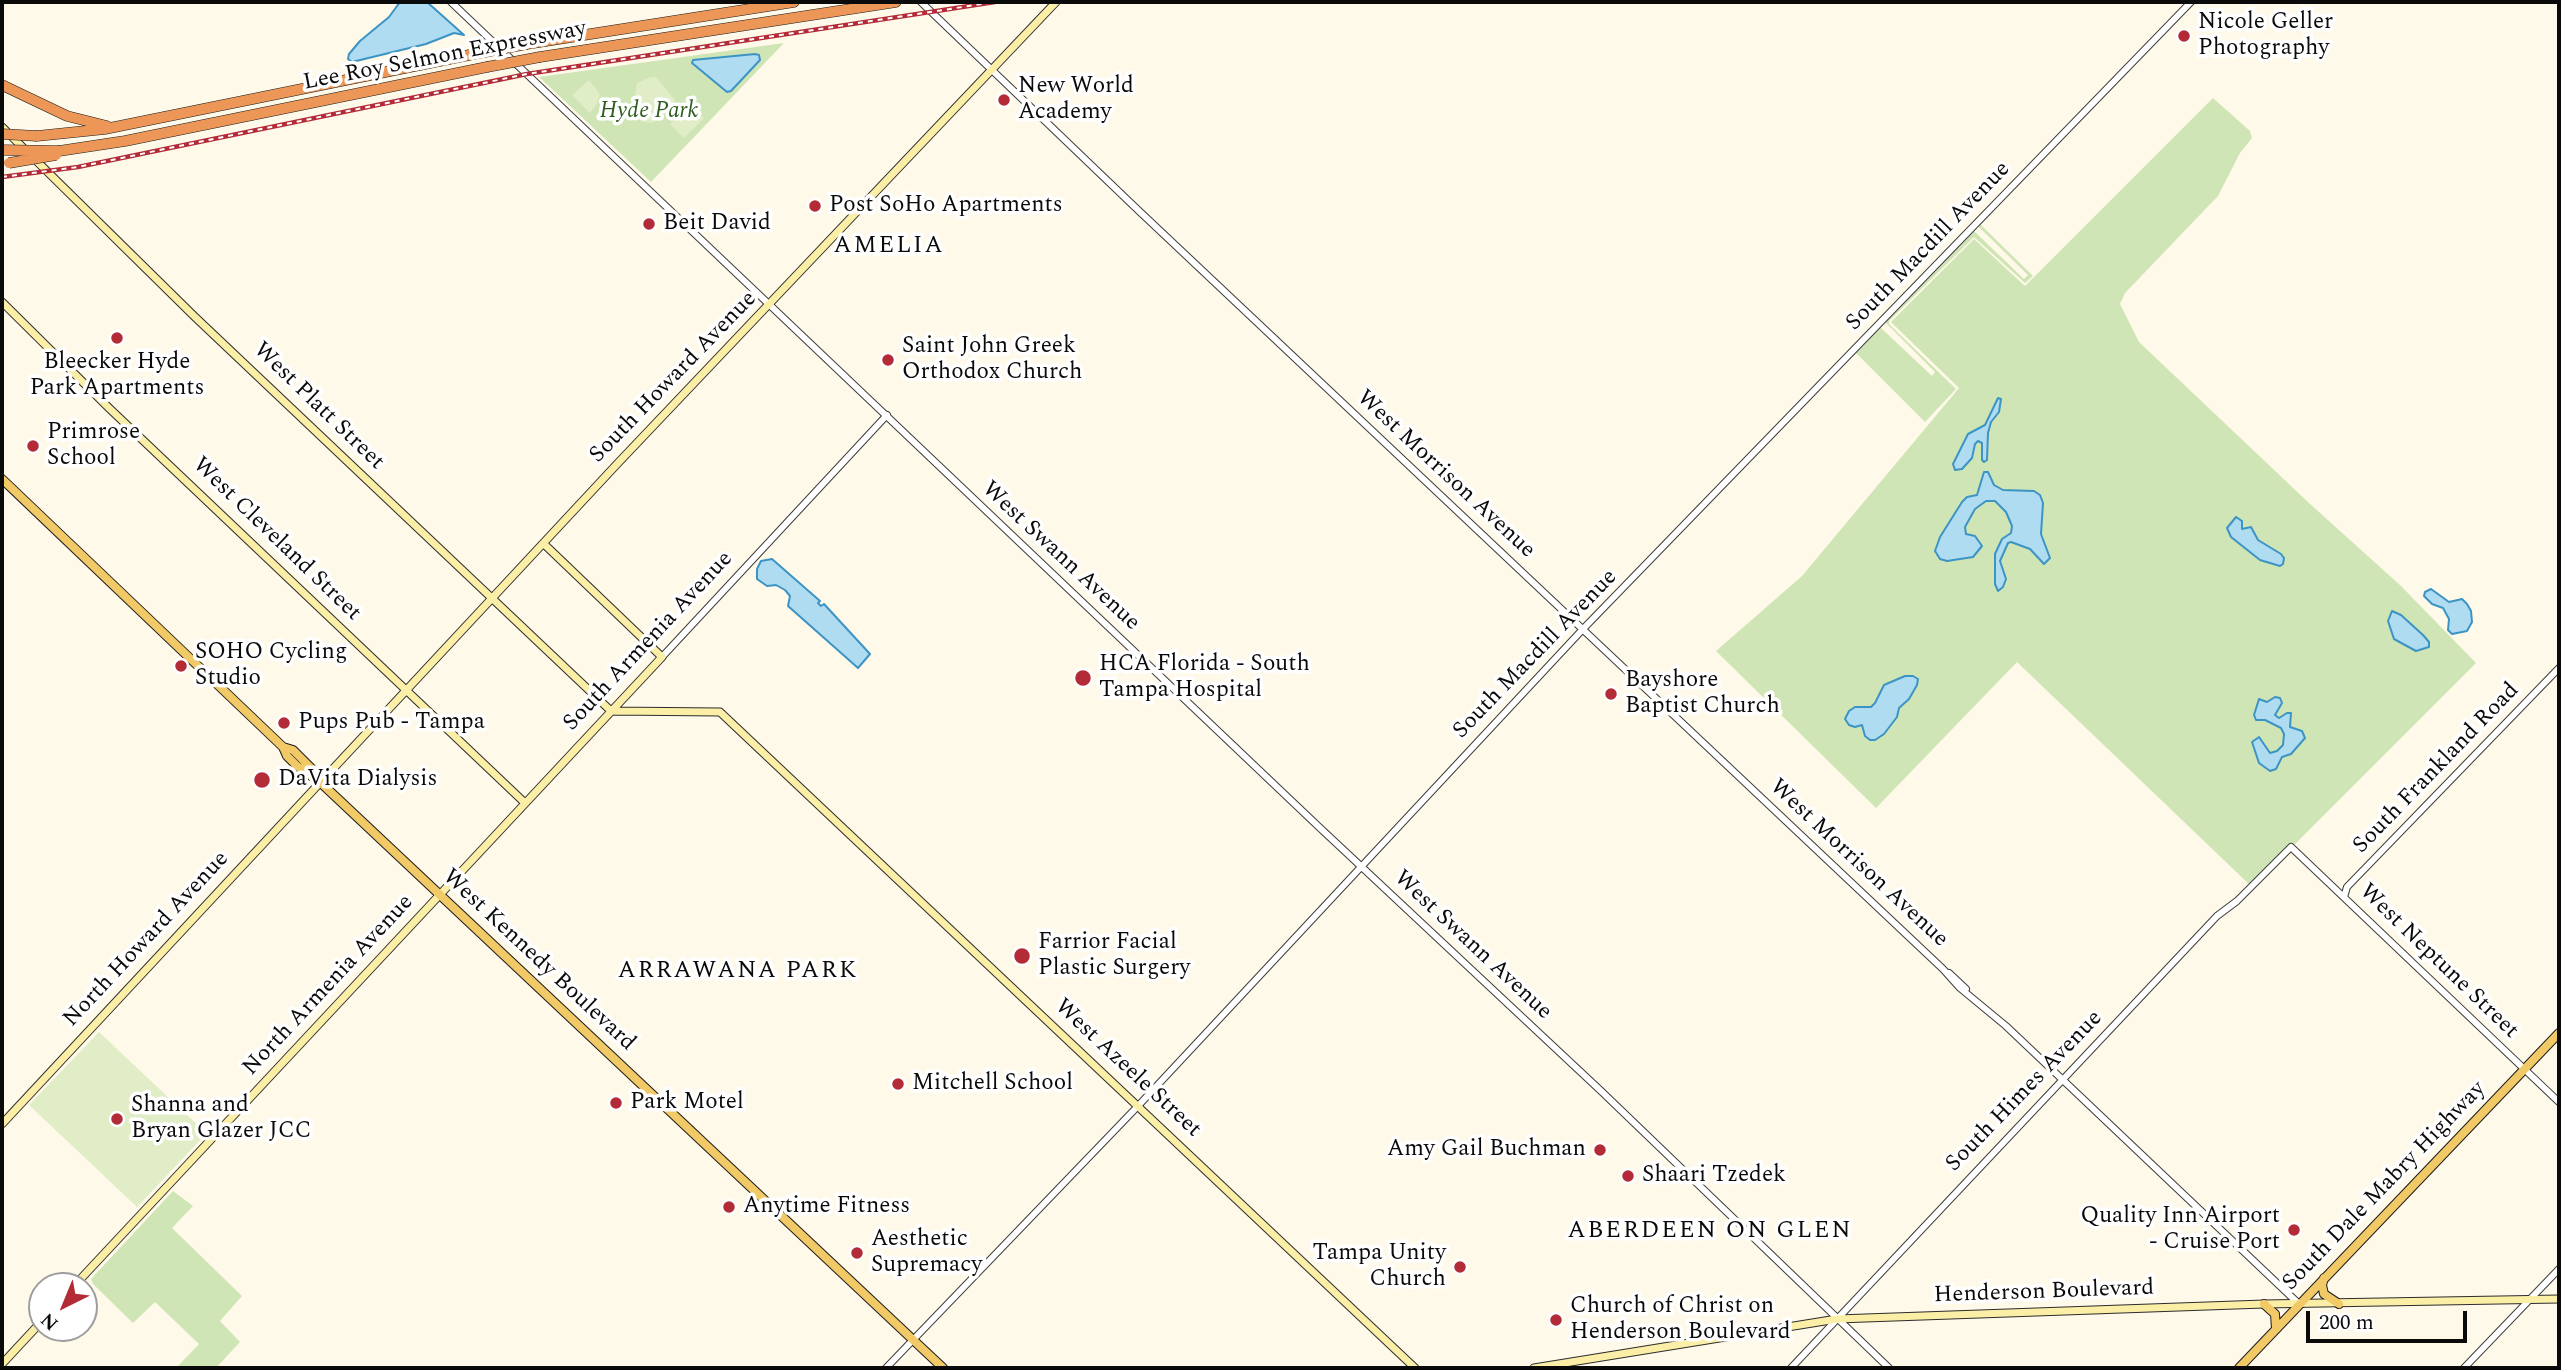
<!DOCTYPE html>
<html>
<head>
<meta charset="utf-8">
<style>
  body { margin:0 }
  #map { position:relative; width:2561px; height:1370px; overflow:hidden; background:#fef9e9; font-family:Spectral,serif }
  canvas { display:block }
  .frame { position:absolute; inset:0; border:4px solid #0a0a0a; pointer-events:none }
  .north { position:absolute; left:28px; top:1272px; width:70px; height:70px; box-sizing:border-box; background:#fff; border:2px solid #9d9d9d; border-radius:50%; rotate:223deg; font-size:19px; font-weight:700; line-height:28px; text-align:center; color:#0a0a0a }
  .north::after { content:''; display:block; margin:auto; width:24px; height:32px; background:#b22b37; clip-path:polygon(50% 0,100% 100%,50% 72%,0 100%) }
  .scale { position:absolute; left:2306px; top:1311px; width:161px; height:32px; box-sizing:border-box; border:4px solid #0a0a0a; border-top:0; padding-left:9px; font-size:21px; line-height:24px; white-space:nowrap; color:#0a0a0a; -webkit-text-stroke:5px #fff; paint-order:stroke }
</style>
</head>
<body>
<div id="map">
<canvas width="2561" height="1370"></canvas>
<div class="frame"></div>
<div class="north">N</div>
<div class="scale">200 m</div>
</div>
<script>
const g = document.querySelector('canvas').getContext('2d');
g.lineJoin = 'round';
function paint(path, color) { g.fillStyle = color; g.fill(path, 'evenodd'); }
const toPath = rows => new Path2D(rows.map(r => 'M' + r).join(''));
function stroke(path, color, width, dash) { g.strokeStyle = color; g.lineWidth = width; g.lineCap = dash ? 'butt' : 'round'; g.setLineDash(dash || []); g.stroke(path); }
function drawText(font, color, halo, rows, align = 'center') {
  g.font = font + ' Spectral,serif'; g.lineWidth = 7; g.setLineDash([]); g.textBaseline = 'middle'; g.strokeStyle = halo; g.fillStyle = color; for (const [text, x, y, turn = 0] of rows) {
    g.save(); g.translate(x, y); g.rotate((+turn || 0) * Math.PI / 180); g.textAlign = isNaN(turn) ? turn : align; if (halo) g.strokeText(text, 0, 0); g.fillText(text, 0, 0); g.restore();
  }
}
paint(toPath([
  [784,43,651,182,539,77],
  [2213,98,2250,131,2252,138,2240,153,2218,196,2125,293,2120,304,2139,342,2309,503,2401,586,2476,663,2252,887,2017,662,1876,808,1716,651,1802,576,1959,388,1891,322,1974,239,2025,286],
  [1980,224,2033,276,2025,283,1974,237,1889,321,1889,324,1956,389,1925,422,1855,352,1880,327,1932,376,1935,372,1885,322,1974,231,2024,279,2028,275,1978,226],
  [173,1191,193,1206,172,1228,242,1296,220,1321,240,1342,216,1368,181,1368,178,1366,199,1344,155,1302,133,1323,93,1284,91,1279]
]), '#d0e5b5');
paint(toPath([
  [651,77,656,77,675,100,674,104,652,123,641,121,636,113,634,103,637,83],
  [589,80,600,94,597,104,590,113,572,95],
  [689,104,704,118,684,138,670,124],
  [99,1032,205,1132,204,1136,137,1207,29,1105]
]), '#e1edc7');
const water = toPath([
  [400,2,427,2,464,35,454,33,426,44,352,62,348,59,349,54,360,41,389,17,400,2],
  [755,54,759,55,760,60,731,91,727,92,692,63,693,60,755,54],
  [1998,398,2001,399,1999,412,1991,422,1988,433,1987,460,1984,462,1982,460,1982,443,1978,441,1975,444,1972,458,1962,469,1955,470,1953,464,1968,434,1985,425,1998,398],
  [1984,472,1988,472,1994,485,2003,490,2034,491,2040,495,2043,503,2041,534,2050,558,2044,564,2030,549,2011,542,2008,543,2000,561,2006,579,2003,587,1998,591,1995,584,1995,554,2002,539,2011,533,2012,526,2006,512,1995,501,1986,501,1975,509,1965,527,1966,534,1975,536,1982,546,1973,557,1947,561,1940,559,1935,551,1940,537,1962,502,1967,497,1977,495,1984,472],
  [2236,517,2242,521,2242,529,2251,527,2258,540,2281,554,2284,558,2283,564,2280,566,2260,560,2231,537,2227,528,2236,517],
  [772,559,820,601,818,603,821,606,824,604,870,654,858,668,788,606,790,596,785,590,776,585,767,586,757,579,757,569,761,561,772,559],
  [2431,589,2449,602,2462,599,2467,604,2471,611,2472,622,2467,631,2452,634,2448,630,2449,619,2443,608,2432,604,2424,596,2425,592,2431,589],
  [2392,611,2401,615,2423,635,2429,642,2429,647,2416,651,2394,639,2388,621,2392,611],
  [1905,676,1913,676,1918,679,1917,685,1909,699,1899,708,1897,717,1884,734,1875,740,1870,740,1865,736,1862,725,1855,727,1849,725,1845,719,1849,711,1855,707,1871,707,1875,703,1884,685,1905,676],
  [2275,697,2280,698,2282,703,2275,715,2279,718,2287,713,2291,713,2290,727,2302,731,2305,738,2291,754,2282,757,2276,769,2270,771,2259,763,2252,742,2259,737,2270,753,2277,751,2283,745,2284,734,2281,728,2265,720,2256,720,2254,715,2259,699,2267,702,2275,697]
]);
paint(water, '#b0dcf2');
stroke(water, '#3c94c5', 2);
const tertiary = toPath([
  [451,2,1319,827,1600,1090,1889,1368],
  [921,2,1138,210,1943,969,1960,988,2006,1026,2299,1304],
  [662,657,887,415],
  [2344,897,2347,887,2559,668],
  [1949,973,1966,989],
  [886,1368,1138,1106,1583,629,2191,2],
  [1791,1368,2217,916,2237,901,2291,847,2559,1102],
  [2464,1368,2559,1269]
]);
const secondary = toPath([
  [2,127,195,317,611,711],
  [2,302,110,409,525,803],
  [611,711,720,712,1415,1368],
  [2,1124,618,463,1056,2],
  [74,1286,662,657,544,544],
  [2,1364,42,1321],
  [1534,1368,1837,1319,2264,1304,2559,1299]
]);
const primary = toPath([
  [2,479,283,747,293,750,311,768,315,778],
  [283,747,287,756,297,766,321,783,943,1368],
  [2324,1278,2322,1285,2324,1294,2339,1304],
  [2264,1304,2275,1314,2276,1329],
  [2239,1368,2559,1033]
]);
const motorway = toPath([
  [527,44,794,2],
  [540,57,896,2],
  [2,85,67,116,107,126],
  [37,136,105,129,474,54],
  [59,151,125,141,487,67]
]);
stroke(tertiary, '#3d3d3d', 8);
stroke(secondary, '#2c2c2c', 9);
stroke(primary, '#1b1b1b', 10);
stroke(motorway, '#1b1b1b', 11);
stroke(tertiary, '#fff', 6);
stroke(secondary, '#fbeea7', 7);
stroke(primary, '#f1c966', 8);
stroke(motorway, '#ec9658', 10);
const rail = toPath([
  [2,177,78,167,527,74,995,2]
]);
stroke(rail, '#b22b37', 4.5);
stroke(rail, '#fff', 2, [5]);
const motorwayBridge = toPath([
  [474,54,527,44],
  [487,67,540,57],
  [2,134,37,136],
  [2,150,59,151],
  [9,163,56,155]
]);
stroke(motorwayBridge, '#1b1b1b', 11, []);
stroke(motorwayBridge, '#ec9658', 10);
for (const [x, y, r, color] of [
  [2184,36,7,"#b22b37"],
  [1004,100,7,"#b22b37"],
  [815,206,7,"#b22b37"],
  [649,224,7,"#b22b37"],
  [117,338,7,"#b22b37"],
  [888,360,7,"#b22b37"],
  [33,446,7,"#b22b37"],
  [181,666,7,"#b22b37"],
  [1083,678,9,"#b22b37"],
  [1611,694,7,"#b22b37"],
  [284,723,7,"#b22b37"],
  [262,780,9,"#b22b37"],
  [1022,956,9,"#b22b37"],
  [898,1084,7,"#b22b37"],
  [616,1103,7,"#b22b37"],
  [117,1119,7,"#b22b37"],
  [1600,1150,7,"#b22b37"],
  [1628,1176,7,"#b22b37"],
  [729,1207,7,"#b22b37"],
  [2294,1230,7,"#b22b37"],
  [857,1253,7,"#b22b37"],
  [1460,1267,7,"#b22b37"],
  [1556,1320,7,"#b22b37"]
]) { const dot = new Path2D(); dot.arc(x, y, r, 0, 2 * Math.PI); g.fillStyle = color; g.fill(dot); stroke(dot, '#fff', 2.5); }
drawText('23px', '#0a0a0a', '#fff', [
  ["Nicole Geller",2198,23],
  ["Photography",2198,49],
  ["New World",1018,87],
  ["Academy",1018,113],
  ["Post SoHo Apartments",829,206],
  ["Beit David",663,224],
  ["Saint John Greek",902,347],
  ["Orthodox Church",902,373],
  ["Bleecker Hyde",117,363,"center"],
  ["Park Apartments",117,389,"center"],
  ["Primrose",47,433],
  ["School",47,459],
  ["SOHO Cycling",195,653],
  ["Studio",195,679],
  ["HCA Florida - South",1099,665],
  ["Tampa Hospital",1099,691],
  ["Bayshore",1625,681],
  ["Baptist Church",1625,707],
  ["Pups Pub - Tampa",298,723],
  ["DaVita Dialysis",278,780],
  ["Farrior Facial",1038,943],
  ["Plastic Surgery",1038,969],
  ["Mitchell School",912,1084],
  ["Park Motel",630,1103],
  ["Shanna and",131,1106],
  ["Bryan Glazer JCC",131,1132],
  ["Amy Gail Buchman",1586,1150,"right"],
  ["Shaari Tzedek",1642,1176],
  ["Anytime Fitness",743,1207],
  ["Quality Inn Airport",2280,1217,"right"],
  ["- Cruise Port",2280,1243,"right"],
  ["Aesthetic",871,1240],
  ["Supremacy",871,1266],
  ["Tampa Unity",1446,1254,"right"],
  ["Church",1446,1280,"right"],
  ["Church of Christ on",1570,1307],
  ["Henderson Boulevard",1570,1333]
], 'left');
drawText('23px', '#0a0a0a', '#fff', [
  ["Lee Roy Selmon Expressway",445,57,-11],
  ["South Macdill Avenue",1929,247,-46],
  ["South Howard Avenue",674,378,-46],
  ["West Platt Street",318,407,44],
  ["West Morrison Avenue",1445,475,43],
  ["West Cleveland Street",276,540,44],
  ["West Swann Avenue",1060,557,43],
  ["South Armenia Avenue",649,642,-47],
  ["South Macdill Avenue",1536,655,-46],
  ["South Frankland Road",2437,769,-46],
  ["West Morrison Avenue",1858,864,43],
  ["North Howard Avenue",147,940,-47],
  ["West Swann Avenue",1472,946,43],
  ["West Kennedy Boulevard",538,961,43],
  ["West Neptune Street",2438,962,44],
  ["North Armenia Avenue",329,986,-47],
  ["West Azeele Street",1127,1069,43],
  ["South Himes Avenue",2025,1092,-46],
  ["South Dale Mabry Highway",2385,1187,-46],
  ["Henderson Boulevard",2044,1293,-2]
]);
drawText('italic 23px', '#2f5d1f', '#fff', [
  ["Hyde Park",649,112]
]);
g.letterSpacing = '2px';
drawText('24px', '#0a0a0a', '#fff', [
  ["AMELIA",889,247],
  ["ARRAWANA PARK",738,972],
  ["ABERDEEN ON GLEN",1710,1232]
]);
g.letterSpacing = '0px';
</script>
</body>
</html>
